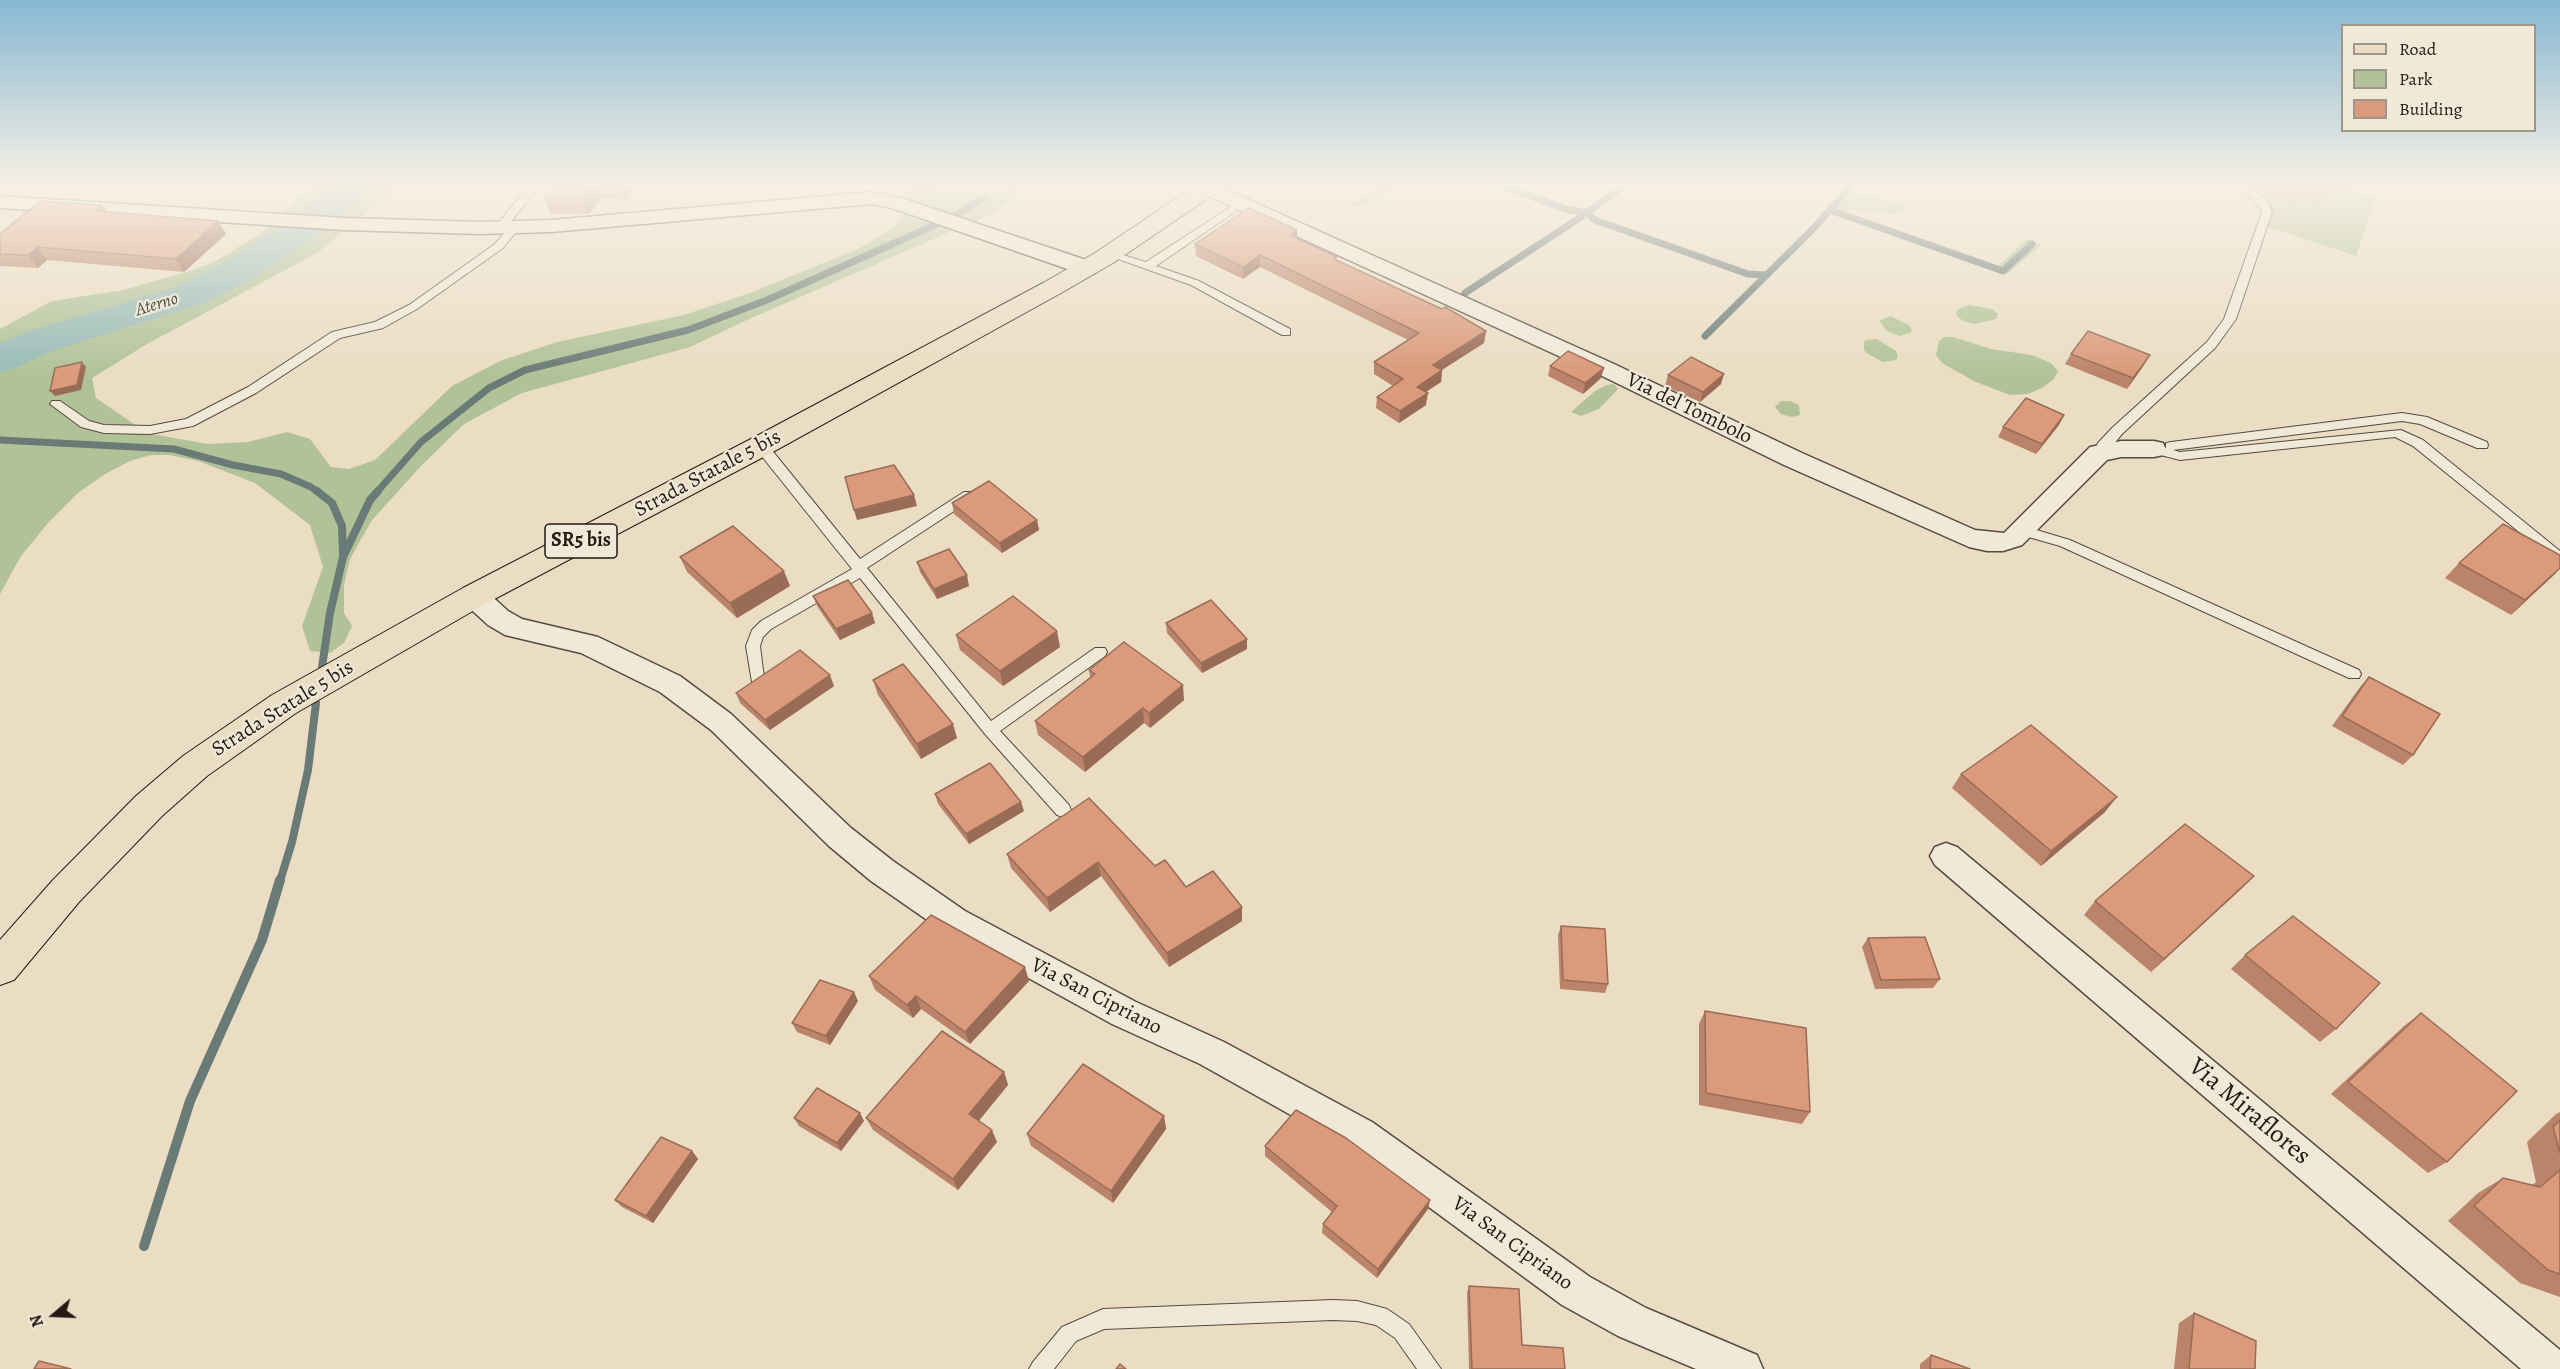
<!DOCTYPE html>
<html>
<head>
<meta charset="utf-8">
<style>
  body { margin:0 }
  #map { position:relative; width:2560px; height:1369px; overflow:hidden; background:#eaddc3; font-family:Alegreya,serif }
  canvas { display:block }
  .legend { position:absolute; left:2341px; top:24px; width:195px; height:108px; box-sizing:border-box; background:#f1e9d8; border:2px solid #9f968a; margin:0; padding:8px 10px; list-style:none; font-size:18px; color:#251914 }
  .legend li { display:flex; align-items:center; gap:12px; height:30px }
  .legend b { width:30px; border:2px solid #9f968a }
  .north { position:absolute; left:24px; top:1285px; width:60px; height:60px; -webkit-text-stroke:4px #f1e9d8; paint-order:stroke; rotate:251deg; font-size:16px; font-weight:700; line-height:24px; text-align:center; color:#251914 }
  .north::after { content:''; display:block; margin:auto; width:21px; height:27px; background:#251914; clip-path:polygon(50% 0,100% 100%,50% 72%,0 100%) }
</style>
</head>
<body>
<div id="map">
<canvas width="2560" height="1369"></canvas>
<ul class="legend">
<li><b style="height:8px;background:#eaddc3"></b>Road</li>
<li><b style="height:16px;background:#b1c298"></b>Park</li>
<li><b style="height:16px;background:#da9a7b"></b>Building</li>
</ul>
<div class="north">N</div>
</div>
<script>
const g = document.querySelector('canvas').getContext('2d');
g.lineJoin = 'round';
function paint(path, color) { g.fillStyle = color; g.fill(path, 'evenodd'); }
const toPath = rows => new Path2D(rows.map(r => 'M' + r).join(''));
function stroke(path, color, width, dash) { g.strokeStyle = color; g.lineWidth = width; g.lineCap = dash ? 'butt' : 'round'; g.setLineDash(dash || []); g.stroke(path); }
function drawText(font, color, halo, rows, align = 'center') {
  g.font = font + ' Alegreya,serif'; g.lineWidth = 4.5; g.setLineDash([]); g.textBaseline = 'middle'; g.strokeStyle = halo; g.fillStyle = color; for (const [text, x, y, turn = 0] of rows) {
    g.save(); g.translate(x, y); g.rotate((+turn || 0) * Math.PI / 180); g.textAlign = isNaN(turn) ? turn : align; if (halo) g.strokeText(text, 0, 0); g.fillText(text, 0, 0); g.restore();
  }
}
paint(toPath([
  [315,183,398,183,391,193,317,253,147,344,92,378,96,398,147,433,207,444,248,442,287,432,310,439,331,467,349,469,375,460,452,386,500,361,557,342,684,315,750,293,860,248,894,227,903,215,907,195,914,186,1007,192,1010,183,1024,183,1021,192,989,215,747,320,690,347,522,393,464,424,421,466,372,520,350,559,344,585,344,613,352,626,344,643,330,653,310,651,302,626,323,567,310,525,255,483,198,461,170,455,151,455,130,461,105,474,78,493,48,523,21,556,0,594,0,329,52,301,123,290,193,270,216,261,264,231],
  [1376,183,1397,183,1390,192,1376,201,1361,205,1350,205],
  [1494,183,1565,208,1585,211,1625,183,1630,183,1589,213,1596,219,1747,274,1755,274,1751,276,1594,220,1580,211,1566,209],
  [2230,183,2349,183,2375,200,2356,256,2259,224,2260,206],
  [1853,191,1895,202,1905,207,1906,211,1891,214,1851,209,1840,213,1997,267,2027,239,2041,245,2007,274,1837,213,1824,211,1842,192],
  [1582,217,1461,298,1456,296,1577,218],
  [1969,305,1992,309,1998,314,1996,319,1975,324,1963,321,1957,316,1956,312,1958,309],
  [1890,316,1909,325,1912,329,1911,332,1900,336,1887,331,1879,321],
  [1944,337,1953,337,1991,349,2032,355,2051,363,2058,371,2054,379,2042,388,2028,394,2010,395,1976,382,1942,363,1936,355,1939,341],
  [1877,339,1896,351,1898,356,1896,360,1883,362,1868,354,1864,350,1864,342,1867,340],
  [1614,384,1618,389,1599,409,1581,416,1571,412,1595,391,1607,385],
  [1781,401,1790,401,1799,405,1800,415,1792,417,1781,414,1775,407]
]), '#b1c298');
stroke(toPath([
  [1495,183,1565,209,1587,213,1595,220,1748,274,1765,275],
  [1830,210,2003,271,2032,244],
  [1585,214,1628,183],
  [954,216,983,198],
  [1465,293,1581,217],
  [1705,336,1812,230,1854,183],
  [0,440,174,449,233,465,281,474,311,487,319,493],
  [376,493,421,442,489,388,525,370,688,330,767,300,937,224]
]), '#6a7a76', 7);
stroke(toPath([
  [317,491,332,503,342,526,343,554],
  [322,667,330,613,343,557,370,500,378,491],
  [280,881,292,842,308,770,316,703]
]), '#6a7a76', 8);
stroke(toPath([
  [144,1246,190,1101,262,940,280,880]
]), '#6a7a76', 10);
paint(toPath([
  [336,183,377,183,372,191,308,241,245,283,201,304,51,351,15,368,0,372,0,343,23,333,173,288,217,267,282,225,336,183]
]), '#98bbb7');
const lane = toPath([
  [531,183,542,183,504,230,496,230,496,226,531,183],
  [2232,183,2244,183,2267,201,2272,212,2236,319,2215,348,2122,434,2104,456,2094,456,2093,453,2098,443,2112,428,2207,342,2224,319,2262,212,2258,205,2232,183],
  [1232,206,1237,209,1236,211,1156,266,1199,281,1290,329,1290,335,1282,335,1191,285,1104,254,1110,251,1146,262,1232,206],
  [514,225,519,228,503,248,417,309,383,328,340,338,256,393,193,426,150,434,104,433,81,427,50,404,52,401,60,401,89,421,104,425,150,426,186,419,248,387,332,332,375,322,409,305,495,244,510,226,514,225],
  [2402,413,2427,417,2487,442,2488,445,2487,448,2477,448,2420,424,2402,421,2173,450,2180,452,2401,430,2423,440,2560,551,2560,563,2555,561,2413,446,2395,437,2180,460,2149,452,2148,449,2154,445,2166,448,2166,443,2171,442,2402,413],
  [761,442,766,443,860,559,964,492,974,492,976,495,974,498,867,568,991,721,1095,648,1105,648,1107,652,1105,656,1000,731,1069,805,1071,810,1069,815,1063,817,1057,815,985,734,860,578,771,629,763,637,760,646,764,678,762,682,757,684,752,682,746,646,752,630,761,621,852,569,756,449,755,446,756,443,761,442],
  [2023,526,2070,540,2359,670,2361,674,2359,678,2349,678,2060,546,2018,534,2016,531,2023,526],
  [1333,1300,1357,1301,1387,1309,1409,1324,1441,1369,1417,1369,1395,1338,1376,1325,1357,1321,1333,1320,1104,1329,1076,1341,1054,1369,1029,1369,1033,1362,1062,1327,1103,1309,1333,1300]
]);
const street = toPath([
  [1201,183,1214,184,1614,364,1802,453,1975,530,2004,533,2090,447,2121,441,2154,441,2163,443,2166,449,2163,455,2154,457,2121,457,2107,460,2022,545,2003,551,1987,551,1969,547,1784,465,1598,374,1200,192,1197,188,1201,183],
  [872,192,904,199,1095,263,1098,268,1095,273,1087,274,1079,273,892,208,872,204,551,232,480,234,344,230,0,208,0,196,344,218,480,222,551,220,872,192],
  [474,586,484,589,508,611,522,619,598,637,680,676,731,714,851,828,893,861,965,911,1136,1002,1224,1042,1372,1122,1590,1277,1646,1308,1757,1355,1763,1369,1696,1369,1618,1336,1562,1305,1346,1146,1200,1064,1112,1024,943,931,871,881,829,846,711,730,660,692,581,653,505,635,488,625,464,603,460,596,464,589,474,586],
  [1946,843,1957,847,2560,1350,2560,1369,2521,1369,1935,865,1930,856,1935,847,1946,843]
]);
const primary = toPath([
  [1199,183,1226,183,1223,188,1113,263,1061,293,771,453,485,604,296,713,207,776,162,816,79,902,14,980,0,985,0,940,53,880,136,796,183,756,272,695,463,588,751,439,1043,283,1095,253,1199,183]
]);
stroke(lane, '#564a40', 2);
stroke(street, '#564a40', 3);
stroke(primary, '#251914', 2);
paint(lane, '#f1e9d8');
paint(street, '#f1e9d8');
paint(primary, '#eaddc3');
paint(toPath([
  [557,183,639,183,626,200,602,198,589,214,551,214,544,199],
  [896,183,939,183,934,187,896,185],
  [2268,183,2329,183,2319,201,2297,195,2293,202,2264,194],
  [107,212,218,221,226,234,184,272,47,260,38,268,0,266,0,234],
  [1297,238,1337,260,1486,331,1484,343,1442,370,1441,382,1426,392,1426,405,1399,423,1376,408,1377,397,1393,386,1374,374,1374,362,1408,340,1260,267,1243,279,1196,256,1195,244],
  [2071,354,2144,365,2127,389,2065,364],
  [1550,366,1601,378,1583,394,1548,376],
  [1668,375,1721,384,1700,402,1665,386],
  [2059,425,2036,454,1998,437,2003,427],
  [952,503,1037,520,1039,530,1002,553,954,514],
  [2560,555,2560,568,2511,615,2445,578,2459,563],
  [680,557,790,586,737,618,687,572],
  [917,562,969,586,937,599,920,572],
  [813,596,872,613,875,623,840,640,817,606],
  [1166,623,1247,649,1202,673,1167,633],
  [956,635,1060,647,1003,686,960,650],
  [1089,670,1184,700,1150,728,1144,723,1085,772,1038,735,1035,721,1090,677],
  [2369,677,2413,755,2403,765,2332,726,2360,687],
  [873,680,957,738,921,759,878,695],
  [834,686,770,730,740,703,736,693],
  [1961,774,2105,812,2041,866,1952,788],
  [935,794,1024,811,969,844,938,804],
  [1007,854,1155,866,1186,887,1242,921,1169,967,1101,876,1050,912,1011,868],
  [2240,890,2151,972,2084,915,2095,901],
  [1561,926,1608,984,1605,993,1560,989,1558,935],
  [1868,938,1940,979,1933,988,1875,989,1862,947],
  [2245,955,2336,1029,2320,1042,2231,969],
  [869,976,1029,981,970,1044,921,1009,913,1018,875,990],
  [858,1001,830,1045,797,1032,792,1023],
  [1705,1011,1810,1112,1802,1124,1699,1105,1699,1024],
  [2421,1013,2447,1162,2428,1173,2331,1094,2404,1026],
  [1004,1072,1008,1085,979,1121,997,1142,958,1190,873,1130,866,1118],
  [2560,1112,2560,1297,2520,1283,2448,1221,2478,1193,2503,1178,2532,1185,2536,1182,2527,1142,2556,1114],
  [1164,1116,1166,1129,1113,1203,1031,1146,1027,1134],
  [794,1118,864,1121,841,1151,799,1126],
  [1265,1146,1428,1209,1377,1278,1322,1233,1323,1224,1332,1212,1265,1156],
  [692,1151,698,1159,653,1223,622,1207,615,1200],
  [1469,1286,1522,1345,1565,1369,1469,1369,1467,1293],
  [2194,1313,2255,1369,2174,1369,2179,1323],
  [1931,1355,1970,1369,1920,1369,1920,1364]
]), '#bb846a');
paint(toPath([
  [596,183,602,198,589,214,582,199],
  [621,183,639,183,626,200,620,185],
  [102,205,111,217,96,211],
  [218,221,226,234,184,272,176,259],
  [1297,230,1297,241,1290,235],
  [38,247,47,260,38,268,28,255],
  [1260,255,1260,267,1243,279,1243,267],
  [1486,331,1484,343,1432,376,1433,365],
  [2150,355,2144,365,2127,389,2133,378],
  [82,362,86,367,81,390,55,396,50,391],
  [1604,368,1601,378,1583,394,1585,383],
  [1442,370,1441,382,1416,398,1417,387],
  [1724,374,1721,384,1700,402,1703,392],
  [1428,393,1426,405,1399,423,1400,411],
  [2064,415,2059,425,2036,454,2042,444],
  [914,495,917,506,857,520,854,510],
  [1037,520,1039,530,1002,553,1000,543],
  [2560,568,2554,575,2511,615,2525,600],
  [784,571,790,586,737,618,730,603],
  [967,575,969,586,937,599,934,589],
  [872,613,875,623,840,640,836,629],
  [1057,631,1060,647,1003,686,1000,671],
  [1247,639,1247,649,1202,673,1201,663],
  [830,675,834,686,770,730,765,720],
  [1183,685,1184,700,1150,728,1149,713],
  [1143,708,1144,723,1085,772,1083,757],
  [953,724,957,738,921,759,917,744],
  [2117,797,2105,812,2041,866,2051,851],
  [1021,802,1024,811,969,844,966,834],
  [1098,862,1101,876,1050,912,1047,898],
  [2254,876,2240,890,2151,972,2164,959],
  [1242,907,1242,921,1169,967,1167,953],
  [1025,967,1029,981,970,1044,965,1032],
  [854,992,858,1001,830,1045,826,1036],
  [916,996,921,1009,913,1018,907,1005],
  [1004,1072,1008,1085,974,1126,969,1114],
  [860,1113,864,1121,841,1151,837,1143],
  [1164,1116,1166,1129,1113,1203,1111,1191],
  [992,1130,997,1142,958,1190,953,1179],
  [692,1151,698,1159,653,1223,646,1216],
  [1430,1200,1428,1209,1377,1278,1378,1269]
]), '#996c56');
const building = toPath([
  [557,183,595,183,582,199,544,199,557,183],
  [601,183,621,183,620,185,601,183],
  [2291,183,2304,183,2303,187,2291,183],
  [2318,183,2329,183,2328,186,2318,183],
  [40,201,102,205,96,211,218,221,176,259,38,247,28,255,0,254,0,234,40,201],
  [1249,208,1297,230,1290,235,1337,257,1334,259,1442,309,1445,307,1486,331,1433,365,1442,370,1417,387,1428,393,1400,411,1377,397,1403,379,1374,362,1419,333,1260,255,1243,267,1195,244,1249,208],
  [2088,331,2150,355,2133,378,2071,354,2088,331],
  [1568,351,1604,368,1585,383,1550,366,1568,351],
  [1691,357,1724,374,1703,392,1668,375,1691,357],
  [82,362,77,385,50,391,55,368,82,362],
  [2026,398,2064,415,2042,444,2003,427,2026,398],
  [894,465,914,495,854,510,845,477,894,465],
  [989,481,1037,520,1000,543,952,503,989,481],
  [2503,524,2560,555,2560,568,2525,600,2459,563,2503,524],
  [733,526,784,571,730,603,680,557,733,526],
  [949,549,967,575,934,589,917,562,949,549],
  [848,580,872,613,836,629,813,596,848,580],
  [1013,596,1057,631,1000,671,956,635,1013,596],
  [1211,600,1247,639,1201,663,1166,623,1211,600],
  [1124,642,1183,685,1149,713,1143,708,1083,757,1035,721,1095,674,1089,670,1124,642],
  [800,650,830,675,765,720,736,693,800,650],
  [903,664,953,724,917,744,873,680,903,664],
  [2369,677,2440,714,2413,755,2342,716,2369,677],
  [2031,725,2117,797,2051,851,1961,774,2031,725],
  [990,763,1021,802,966,834,935,794,990,763],
  [1089,798,1155,866,1165,860,1186,887,1213,871,1242,907,1167,953,1098,862,1047,898,1007,854,1089,798],
  [2185,824,2254,876,2164,959,2095,901,2185,824],
  [931,915,1025,967,965,1032,916,996,907,1005,869,976,931,915],
  [2293,916,2380,983,2336,1029,2245,955,2293,916],
  [1561,926,1605,929,1608,984,1563,980,1561,926],
  [1925,937,1940,979,1881,980,1868,938,1925,937],
  [820,980,854,992,826,1036,792,1023,820,980],
  [1705,1011,1806,1028,1810,1112,1706,1093,1705,1011],
  [2421,1013,2517,1091,2447,1162,2348,1082,2421,1013],
  [942,1031,1004,1072,969,1114,992,1130,953,1179,866,1118,942,1031],
  [1083,1064,1164,1116,1111,1191,1027,1134,1083,1064],
  [817,1088,860,1113,837,1143,794,1118,817,1088],
  [1296,1110,1346,1138,1430,1200,1378,1269,1323,1224,1337,1206,1265,1146,1296,1110],
  [2560,1120,2560,1153,2553,1127,2560,1120],
  [661,1137,692,1151,646,1216,615,1200,661,1137],
  [2560,1170,2560,1274,2548,1270,2474,1206,2503,1178,2540,1187,2560,1170],
  [1469,1286,1519,1289,1522,1345,1563,1348,1565,1369,1472,1369,1469,1286],
  [2194,1313,2256,1341,2255,1369,2189,1369,2194,1313],
  [1931,1355,1970,1369,1930,1369,1931,1355],
  [39,1361,71,1369,34,1369,39,1361],
  [1120,1364,1126,1369,1116,1369,1120,1364]
]);
paint(building, '#da9a7b');
stroke(building, '#996c56', 1.5);
const sky = g.createLinearGradient(0, 0, 0, 375);
sky.addColorStop(0, '#88b7d4');
sky.addColorStop(0.49, '#f6f0e4');
sky.addColorStop(1, '#f6f0e400');
g.fillStyle = sky;
g.fillRect(0, 0, 2560, 375);
drawText('italic 18px', '#4d524d', '#f1e9d8', [
  ["Aterno",157,305,-17]
]);
for (const [x, y, w] of [
  [581,541,72]
]) { const box = new Path2D(); box.roundRect(x - w / 2, y - 17, w, 34, 4.5); g.fillStyle = '#f1e9d8'; g.fill(box); stroke(box, '#251914', 1.5); }
drawText('bold 20px', '#251914', null, [
  ["SR5 bis",581,541]
]);
drawText('21px', '#251914', '#f1e9d8', [
  ["Via del Tombolo",1689,409,26],
  ["Strada Statale 5 bis",708,474,-28],
  ["Strada Statale 5 bis",283,709,-32],
  ["Via San Cipriano",1096,997,27],
  ["Via San Cipriano",1512,1244,36]
]);
drawText('26px', '#251914', '#f1e9d8', [
  ["Via Miraflores",2249,1112,40]
]);
</script>
</body>
</html>
